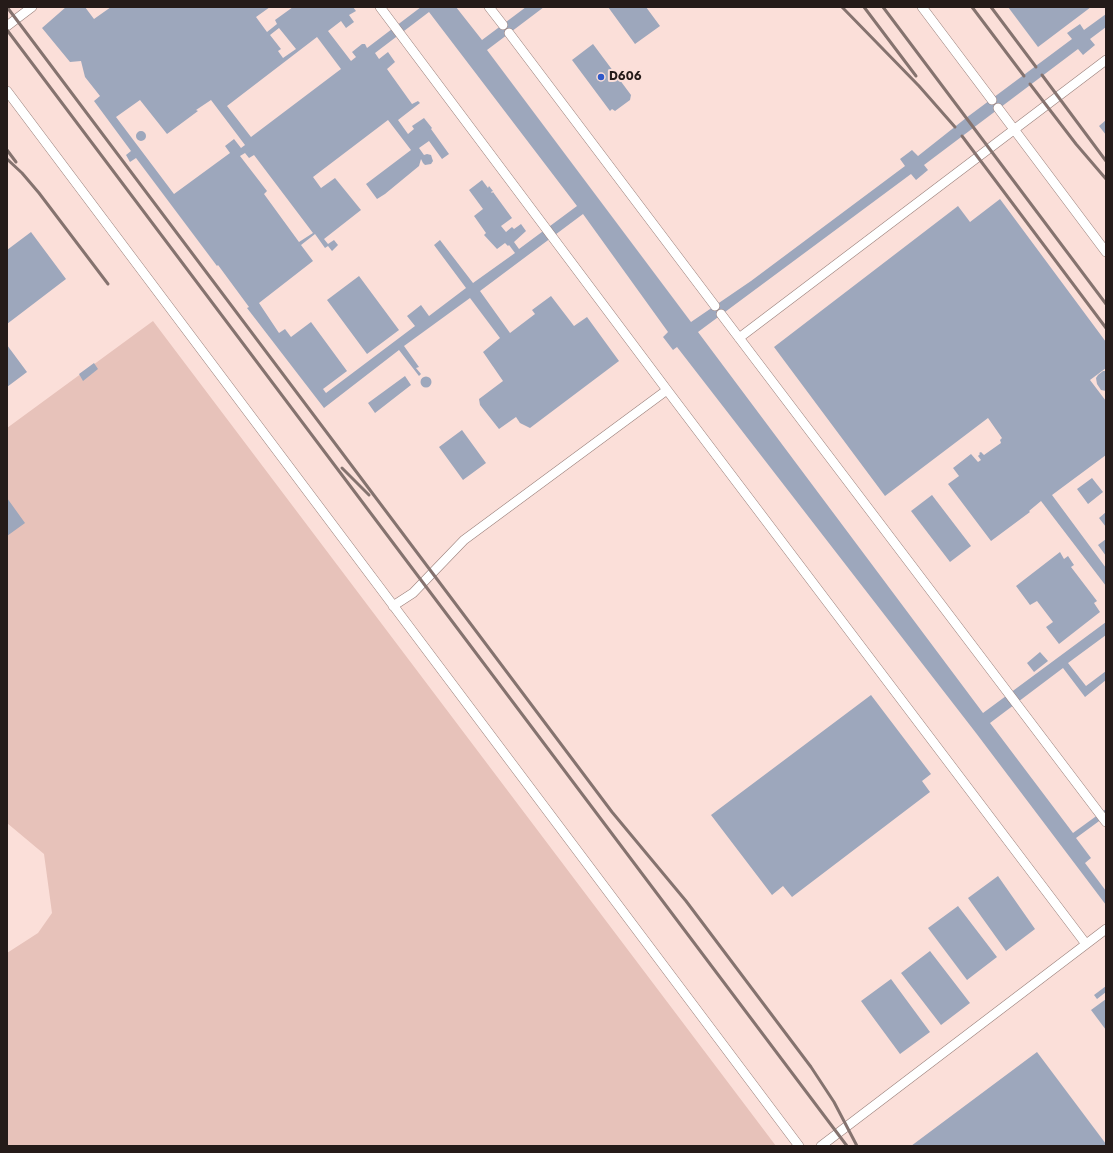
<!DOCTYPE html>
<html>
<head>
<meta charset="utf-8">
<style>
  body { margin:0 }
  #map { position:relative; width:1113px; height:1153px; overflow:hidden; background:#fbdfd9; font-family:Jost,sans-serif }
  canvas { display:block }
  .frame { position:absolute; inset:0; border:8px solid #251b19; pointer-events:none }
</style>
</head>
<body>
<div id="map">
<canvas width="1113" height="1153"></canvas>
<div class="frame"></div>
</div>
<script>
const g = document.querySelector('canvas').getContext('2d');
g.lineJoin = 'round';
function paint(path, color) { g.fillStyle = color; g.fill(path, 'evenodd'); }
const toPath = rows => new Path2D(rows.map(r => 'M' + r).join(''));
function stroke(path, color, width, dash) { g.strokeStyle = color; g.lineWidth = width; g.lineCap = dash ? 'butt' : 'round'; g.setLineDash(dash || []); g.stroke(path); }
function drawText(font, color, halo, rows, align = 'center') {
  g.font = font + ' Jost,sans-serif'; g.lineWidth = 4; g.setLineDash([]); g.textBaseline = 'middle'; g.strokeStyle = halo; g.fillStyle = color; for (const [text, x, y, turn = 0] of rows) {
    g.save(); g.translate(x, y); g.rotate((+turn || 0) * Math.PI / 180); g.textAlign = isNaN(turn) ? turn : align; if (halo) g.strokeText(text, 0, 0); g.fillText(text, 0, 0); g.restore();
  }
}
paint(toPath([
  [153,321,776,1146,7,1146,7,953,38,933,52,913,44,854,7,823,7,428]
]), '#e7c2ba');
paint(toPath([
  [66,7,85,7,94,19,111,7,270,7,256,17,267,32,277,24,275,20,293,7,353,7,356,11,349,15,354,22,346,28,341,21,328,31,351,61,356,57,352,52,362,44,365,44,367,48,421,7,456,7,482,40,526,7,544,7,487,50,691,322,751,281,905,166,900,159,912,150,918,156,966,118,1072,39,1067,33,1080,24,1084,30,1106,14,1106,27,1090,39,1095,45,1083,55,1078,49,924,165,928,170,916,180,911,174,698,332,983,713,1106,622,1106,635,1068,663,1086,686,1106,671,1106,680,1085,697,1063,668,990,723,1073,833,1106,809,1106,816,1076,838,1091,858,1085,863,1106,891,1106,905,976,733,677,347,673,350,663,337,668,332,583,214,480,291,510,333,535,314,532,310,551,296,574,326,587,317,619,361,530,428,520,423,516,417,499,429,480,405,479,399,503,381,483,352,500,338,470,298,404,346,419,367,416,368,421,374,419,376,399,350,324,408,247,308,249,307,218,265,217,266,136,158,130,162,126,155,131,151,94,101,100,96,85,77,81,61,70,62,42,28],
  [429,12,577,206,519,249,514,242,526,231,521,224,514,229,512,227,506,232,501,226,512,218,493,192,492,193,491,192,493,191,489,186,488,188,482,180,469,190,483,209,474,216,486,233,484,235,497,249,505,243,508,246,509,245,515,253,473,283,440,240,434,245,466,288,429,316,421,305,407,316,415,326,326,393,323,389,347,371,311,322,291,337,285,329,279,333,259,303,313,261,301,245,315,234,325,248,328,246,332,251,338,245,334,240,328,244,324,239,361,210,335,178,321,188,313,177,388,120,411,150,366,184,377,199,385,194,419,166,421,159,423,163,425,165,431,164,433,161,431,155,427,154,424,155,419,148,429,141,442,159,449,154,431,129,432,128,424,118,412,126,414,129,408,134,398,120,420,103,418,101,412,104,387,69,395,62,388,52,379,59,375,53],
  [279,28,296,49,283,58,278,51,281,49,270,35],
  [317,37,341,69,251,137,227,106],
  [140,100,167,134,198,111,196,110,211,100,245,145,241,148,234,139,225,146,230,153,174,194,116,117],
  [245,153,249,158,254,155,313,233,299,242,264,194,267,191,240,156],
  [608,7,646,7,660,26,635,44],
  [1008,7,1091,7,1038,47],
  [593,44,631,95,630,100,615,111,612,109,610,111,572,60],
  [1106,120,1106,135,1099,126],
  '136 136a5 5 0 1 1 10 0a5 5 0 1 1-10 0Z',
  [1000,199,1106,342,1106,368,1090,380,1106,401,1106,455,1052,495,1106,568,1106,586,1041,501,1029,511,1030,512,991,541,948,484,959,476,953,468,971,454,978,462,981,460,978,456,980,454,979,453,981,452,984,455,1001,443,1000,440,1002,438,988,418,885,496,774,347,958,206,970,222],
  [31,232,66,279,7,324,7,250],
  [359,276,399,330,367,354,327,300],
  [7,345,27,372,7,387],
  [94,363,98,369,83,381,79,374],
  [1103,371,1106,371,1106,391,1101,390,1097,384,1096,378,1098,375],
  [405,376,411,385,375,413,368,403],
  '420.5 382a5.5 5.5 0 1 1 11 0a5.5 5.5 0 1 1-11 0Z',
  [462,430,486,463,463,480,439,447],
  [1092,478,1103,492,1088,504,1077,489],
  [932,495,971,546,950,562,911,511],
  [7,498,25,523,7,536],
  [1106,512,1106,527,1099,518],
  [1106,539,1106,556,1098,545],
  [1060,552,1064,559,1068,556,1074,565,1071,567,1097,601,1094,603,1100,612,1059,644,1046,627,1053,622,1037,601,1030,605,1016,586],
  [1040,652,1048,661,1034,672,1027,663],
  [871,695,931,774,922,781,930,792,792,897,783,886,772,895,711,815],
  [998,876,1035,929,1006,951,968,898],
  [958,906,997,957,967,980,928,928],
  [930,951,970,1003,941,1025,901,973],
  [891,979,930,1032,900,1054,861,1001],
  [1106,986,1106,992,1097,999,1094,995],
  [1106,999,1106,1030,1091,1010],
  [1037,1052,1106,1144,1106,1146,911,1146]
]), '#9da7bc');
const lane = toPath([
  [380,7,667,390,1086,944],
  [489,7,503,25],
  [922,7,992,100],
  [7,26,32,7],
  [509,33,715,306],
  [7,91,799,1146],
  [998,108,1106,252],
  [721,314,1106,822],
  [739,338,1106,60],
  [393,606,413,593,464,540,667,390],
  [821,1146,1106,929]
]);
stroke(lane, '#997f7a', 10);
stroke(lane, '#fff', 9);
stroke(toPath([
  [7,7,612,812,686,901,811,1067,834,1102,857,1146],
  [842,7,919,86,955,127],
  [864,7,916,76],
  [883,7,1106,304],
  [972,7,1024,76],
  [991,7,1036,67],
  [7,30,847,1146],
  [1042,75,1106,161],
  [1030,84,1076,144,1106,179],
  [962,136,1106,328],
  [7,150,16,162],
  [7,159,22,173,39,193,108,284],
  [342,468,369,495]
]), '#85736f', 3);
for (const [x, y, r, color] of [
  [601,77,4,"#3059c9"]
]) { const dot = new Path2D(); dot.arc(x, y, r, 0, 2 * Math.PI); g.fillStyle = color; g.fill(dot); stroke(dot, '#fbdfd9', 1.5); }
drawText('bold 12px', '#251b19', '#fbdfd9', [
  ["D606",609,77]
], 'left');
</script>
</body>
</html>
